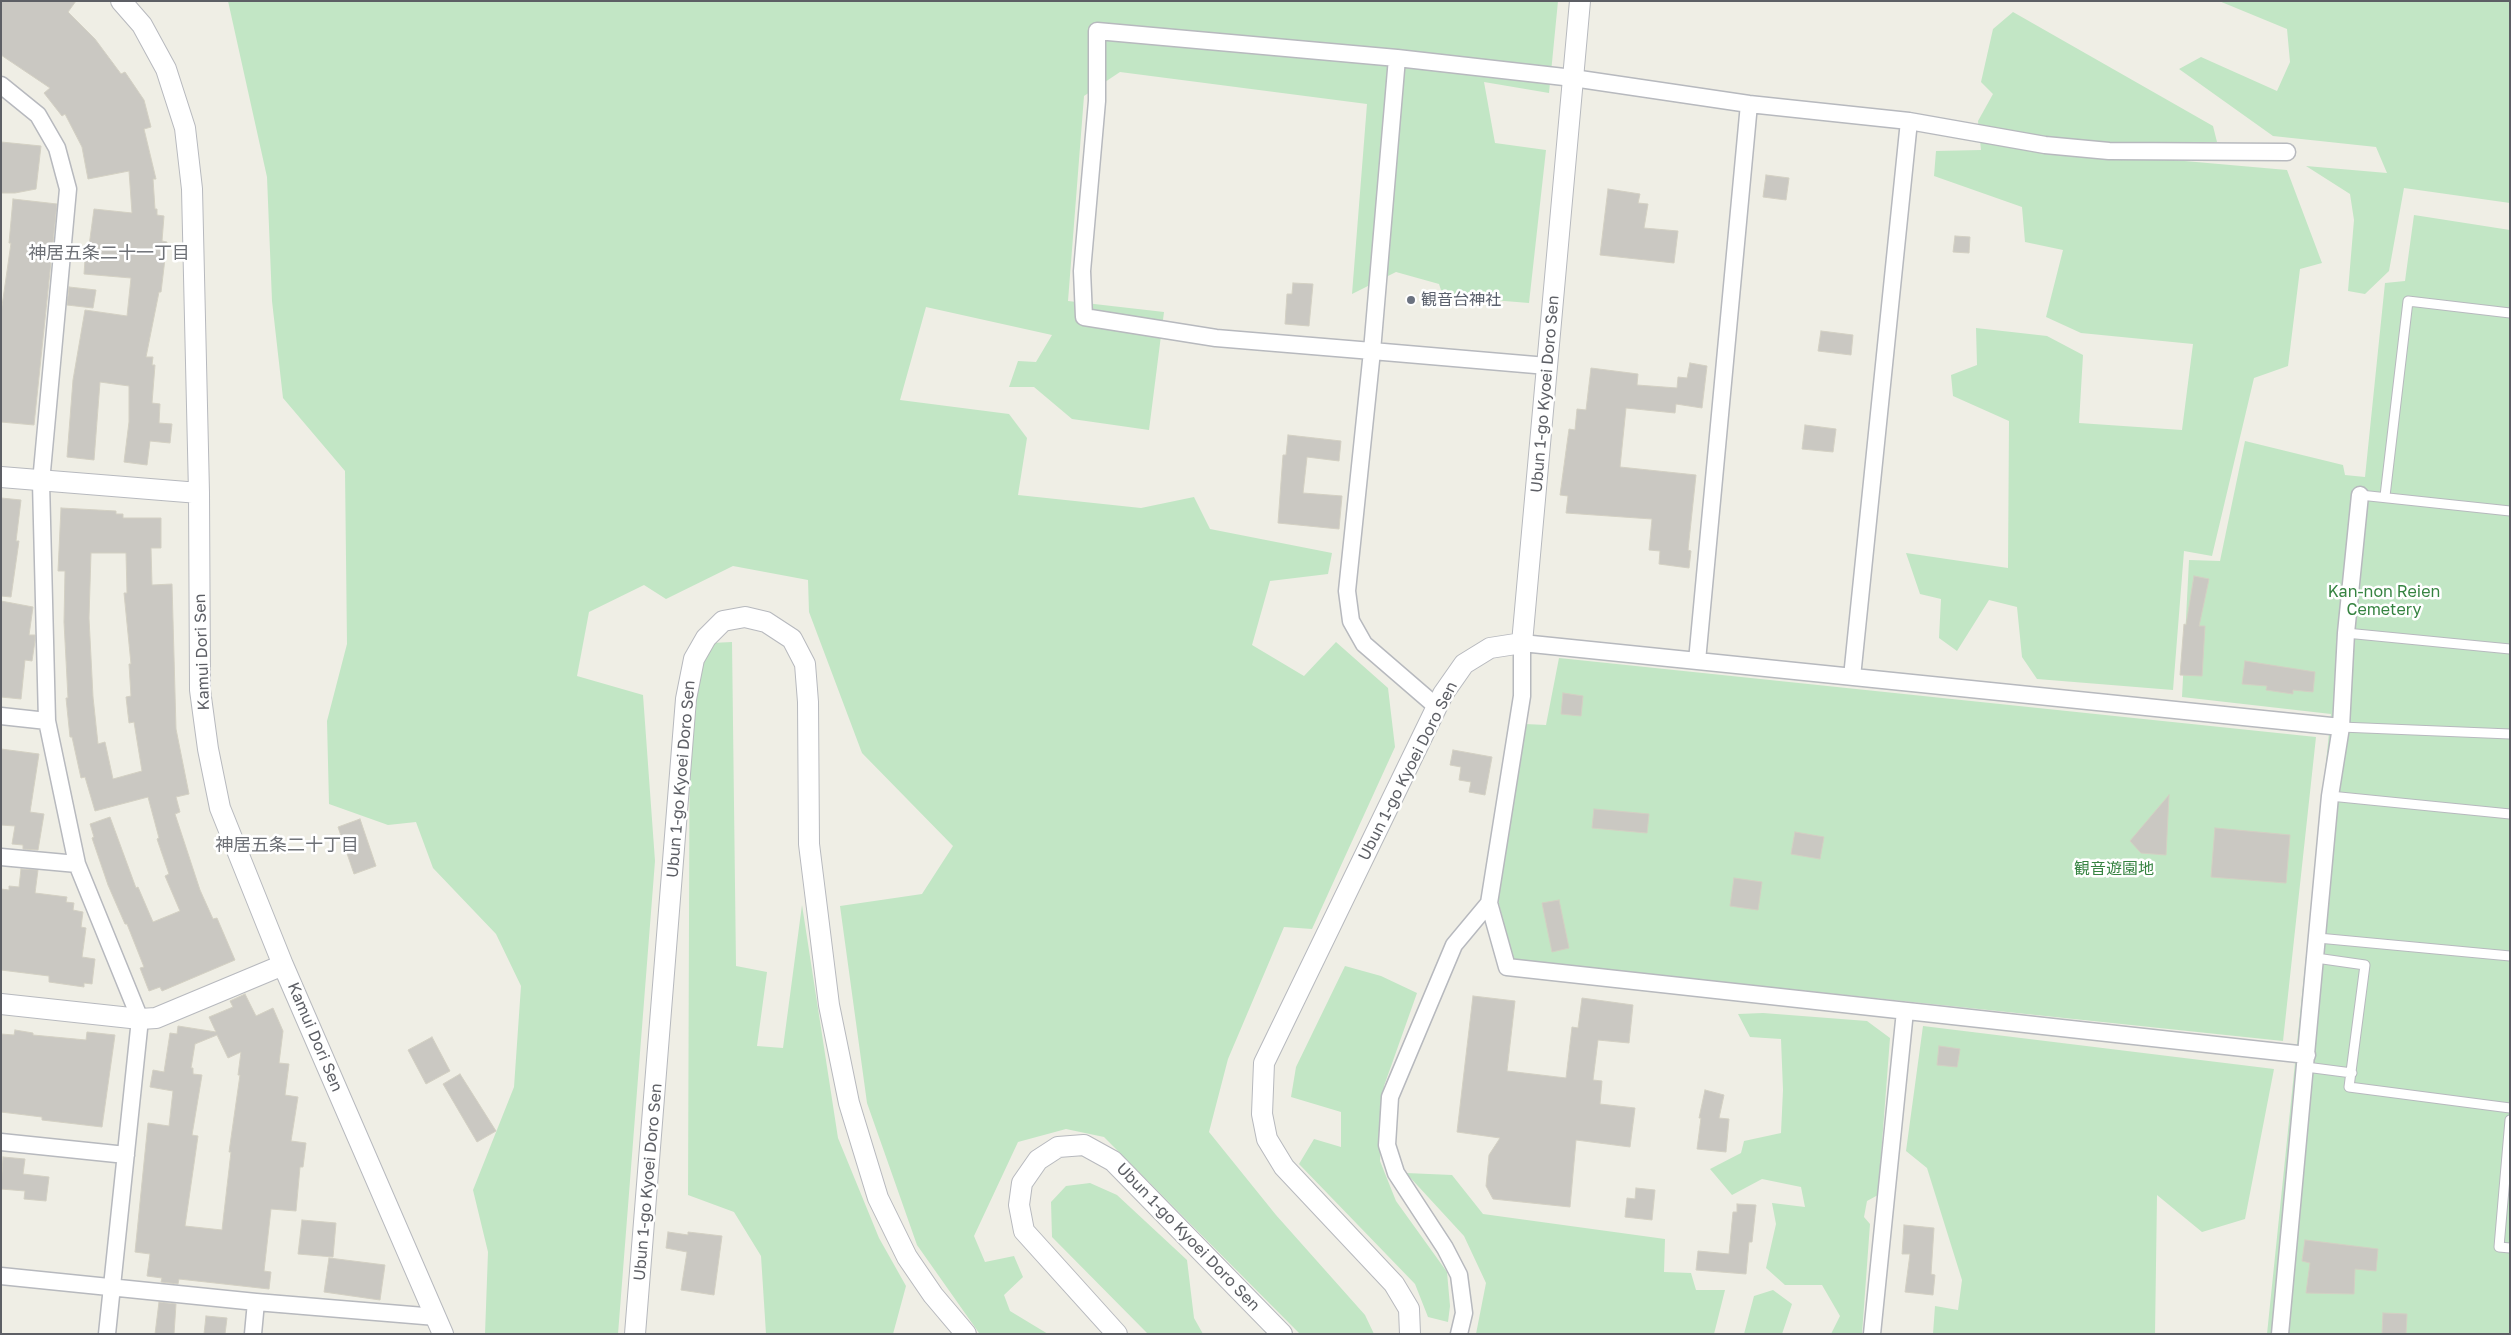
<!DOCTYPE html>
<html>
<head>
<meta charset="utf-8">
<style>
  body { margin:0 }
  #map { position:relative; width:2511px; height:1335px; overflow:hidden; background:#efeee5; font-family:"Golos Text",sans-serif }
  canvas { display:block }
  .frame { position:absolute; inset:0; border:2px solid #5d5f65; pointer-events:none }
</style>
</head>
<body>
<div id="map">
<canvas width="2511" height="1335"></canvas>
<div class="frame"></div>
</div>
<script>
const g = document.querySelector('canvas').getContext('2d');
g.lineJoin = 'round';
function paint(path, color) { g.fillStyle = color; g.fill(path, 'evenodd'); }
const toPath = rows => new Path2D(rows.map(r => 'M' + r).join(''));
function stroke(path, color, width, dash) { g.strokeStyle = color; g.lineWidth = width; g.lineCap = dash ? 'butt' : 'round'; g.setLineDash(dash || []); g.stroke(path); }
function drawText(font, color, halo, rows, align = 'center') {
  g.font = font + ' "Golos Text","Noto Sans JP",sans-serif'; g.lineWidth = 5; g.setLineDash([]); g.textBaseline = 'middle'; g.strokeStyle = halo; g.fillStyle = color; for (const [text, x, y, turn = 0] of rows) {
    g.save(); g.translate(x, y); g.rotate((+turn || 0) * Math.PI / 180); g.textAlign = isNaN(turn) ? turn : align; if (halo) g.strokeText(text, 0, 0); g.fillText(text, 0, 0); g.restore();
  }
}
paint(toPath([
  [228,1,1558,1,1549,93,1484,82,1495,143,1546,150,1529,303,1443,296,1439,284,1396,272,1352,294,1367,104,1120,72,1084,96,1068,301,1164,312,1149,430,1072,419,1034,387,1009,387,1018,361,1036,362,1052,335,926,307,900,400,1009,414,1027,438,1018,495,1141,508,1194,497,1210,529,1332,553,1328,574,1270,581,1252,645,1304,676,1336,642,1388,688,1395,747,1312,929,1284,927,1228,1059,1209,1132,1276,1215,1365,1315,1374,1334,1300,1334,1104,1137,1066,1129,1018,1142,974,1236,985,1262,1014,1256,1023,1277,1004,1295,1010,1311,1048,1334,979,1333,917,1245,867,1103,840,906,922,894,953,846,862,753,809,612,808,580,733,566,666,599,644,585,589,612,577,676,643,695,655,861,618,1334,485,1334,488,1252,473,1190,514,1087,521,986,496,934,433,868,416,822,388,825,329,804,327,721,347,644,345,471,283,398,272,301,267,177],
  [2219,1,2510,1,2510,203,2404,188,2389,271,2365,294,2348,291,2354,220,2350,194,2306,166,2387,173,2376,147,2273,136,2179,69,2201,57,2277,91,2290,62,2287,29],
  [2013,12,2213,126,2217,142,2115,146,2162,159,2287,170,2322,263,2300,269,2288,366,2254,378,2212,556,2184,551,2173,690,2037,679,2022,657,2017,607,1989,600,1957,651,1939,638,1941,599,1920,594,1906,553,2008,568,2009,421,1953,396,1951,375,1977,365,1976,328,2047,336,2083,355,2079,423,2182,430,2193,344,2081,333,2046,317,2063,250,2025,242,2022,207,1934,176,1936,151,1981,150,1978,121,1993,94,1981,82,1993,29],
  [2414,215,2510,230,2510,1334,2267,1334,2331,714,2182,697,2189,560,2220,561,2245,441,2343,465,2345,475,2365,477,2385,283,2405,281],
  [732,642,736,966,767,972,757,1046,783,1048,802,905,838,1138,879,1238,906,1286,893,1334,766,1334,761,1256,734,1212,688,1195,690,644],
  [1559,658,2316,737,2283,1041,1513,960,1498,900,1525,724,1546,725],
  [1345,966,1381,976,1417,993,1384,1086,1380,1161,1396,1201,1447,1272,1450,1306,1448,1322,1428,1317,1415,1284,1299,1164,1314,1139,1341,1147,1341,1112,1291,1097,1296,1067],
  [1763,1013,1867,1021,1890,1038,1878,1195,1867,1201,1864,1217,1870,1224,1862,1334,1831,1334,1840,1316,1822,1285,1785,1285,1766,1268,1776,1224,1772,1203,1805,1207,1801,1187,1762,1179,1732,1195,1710,1169,1741,1153,1744,1141,1781,1133,1783,1090,1781,1039,1750,1037,1738,1014],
  [1923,1026,2274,1069,2245,1219,2202,1232,2157,1195,2155,1334,1933,1334,1935,1306,1958,1310,1962,1280,1927,1168,1906,1151],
  [1406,1173,1452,1175,1483,1214,1665,1239,1664,1272,1691,1273,1696,1290,1725,1290,1714,1334,1476,1334,1486,1283,1464,1236],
  [1090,1183,1117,1195,1187,1260,1194,1318,1203,1334,1148,1334,1052,1237,1051,1202,1066,1186],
  [1773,1290,1792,1304,1782,1334,1744,1334,1754,1296]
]), '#c2e6c5');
const building = toPath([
  [1,1,76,1,68,12,95,39,121,74,125,72,144,100,151,127,144,129,156,179,153,179,155,209,157,209,157,215,164,216,162,241,167,242,161,292,159,292,146,357,153,357,152,365,155,365,152,403,160,404,159,423,172,424,170,443,150,441,147,465,124,462,129,422,129,386,100,382,94,460,67,457,73,380,85,310,127,316,131,278,84,274,86,246,89,246,94,209,132,213,129,171,88,179,82,147,65,114,62,116,44,93,50,88,1,55,1,1],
  [1,142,41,146,36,189,15,193,1,193,1,142],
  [1766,175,1789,178,1786,200,1763,197,1766,175],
  [1608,189,1640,194,1638,203,1648,204,1644,228,1678,231,1674,263,1600,255,1608,189],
  [13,199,57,204,34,425,1,422,1,313,11,243,9,243,13,199],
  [1955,236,1970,237,1969,253,1953,252,1955,236],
  [1293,283,1313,284,1309,326,1285,324,1287,294,1292,294,1293,283],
  [69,287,96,290,93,308,67,305,69,287],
  [1821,331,1853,335,1851,355,1818,351,1821,331],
  [1690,363,1707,366,1702,408,1676,404,1675,413,1626,408,1620,467,1696,475,1688,550,1691,551,1689,568,1659,564,1660,551,1649,550,1652,519,1566,513,1568,496,1560,495,1569,429,1575,430,1577,409,1586,410,1591,368,1638,374,1637,385,1677,388,1678,377,1687,378,1690,363],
  [1805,425,1836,429,1833,452,1802,449,1805,425],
  [1288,435,1341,441,1339,461,1307,457,1303,493,1342,496,1339,529,1278,523,1283,455,1286,455,1288,435],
  [1,498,21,500,16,541,19,541,11,597,1,596,1,498],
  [61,508,116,511,116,514,123,514,123,518,161,518,161,548,151,548,152,585,172,584,176,729,189,794,176,797,180,812,175,814,200,890,213,919,217,918,235,960,162,991,160,987,149,991,140,968,144,967,127,924,125,924,108,885,92,838,94,837,90,824,110,817,136,888,138,887,153,922,180,911,165,876,169,874,157,839,159,838,148,797,95,811,85,777,81,778,72,737,70,737,66,698,68,698,64,622,65,571,58,571,61,508],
  [91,553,126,553,127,593,124,593,131,664,129,664,131,696,126,697,129,723,134,722,142,771,113,779,105,742,98,744,93,697,89,618,91,553],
  [2194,576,2209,579,2199,626,2205,626,2202,676,2180,675,2184,624,2186,625,2194,576],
  [1,601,33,607,29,635,35,635,35,641,32,661,25,660,21,699,1,697,1,601],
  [2245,661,2315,672,2313,692,2293,690,2293,694,2266,690,2267,686,2242,684,2245,661],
  [1563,693,1583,696,1581,716,1561,714,1563,693],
  [1,749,39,754,30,812,44,814,38,850,23,849,23,845,12,844,15,826,1,825,1,749],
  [1453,750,1492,757,1485,795,1469,792,1471,782,1459,780,1461,767,1450,765,1453,750],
  [2169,795,2166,855,2141,853,2130,841,2169,795],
  [1594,809,1649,814,1647,833,1592,828,1594,809],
  [360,819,376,866,354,874,338,827,360,819],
  [2215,828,2290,835,2286,883,2211,877,2215,828],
  [1795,832,1824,837,1820,859,1791,854,1795,832],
  [21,869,38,870,35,893,67,897,66,902,74,903,73,910,83,912,81,927,86,928,82,957,95,959,92,984,84,983,84,987,49,982,49,976,1,970,1,889,9,890,9,886,19,887,21,869],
  [1734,878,1762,882,1758,910,1730,906,1734,878],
  [1559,900,1569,948,1552,952,1542,903,1559,900],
  [245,994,256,1016,273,1008,283,1031,279,1063,289,1064,285,1095,298,1097,291,1141,306,1143,303,1167,300,1167,296,1211,271,1209,264,1271,271,1272,269,1289,179,1279,178,1284,161,1282,162,1278,147,1276,150,1254,135,1252,148,1123,169,1126,173,1091,150,1087,153,1070,164,1072,170,1033,177,1034,178,1026,216,1032,209,1017,233,1007,230,1001,245,994],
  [217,1035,228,1058,241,1052,238,1075,240,1075,229,1152,231,1152,222,1230,185,1226,198,1136,192,1135,202,1075,193,1074,193,1068,191,1068,195,1044,217,1035],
  [1473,996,1515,1001,1507,1071,1566,1078,1572,1027,1578,1028,1582,998,1633,1005,1629,1043,1598,1040,1593,1080,1602,1081,1600,1104,1635,1108,1630,1147,1576,1140,1570,1207,1493,1199,1486,1186,1489,1155,1500,1138,1457,1132,1473,996],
  [15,1030,33,1033,33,1035,86,1040,87,1032,115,1035,102,1127,42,1120,42,1117,1,1112,1,1034,14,1035,15,1030],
  [432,1037,450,1071,426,1084,408,1050,432,1037],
  [1939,1046,1960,1049,1957,1067,1937,1065,1939,1046],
  [460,1074,496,1131,477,1142,443,1084,460,1074],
  [1705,1090,1724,1095,1719,1118,1729,1119,1726,1152,1697,1149,1701,1118,1699,1118,1705,1090],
  [3,1157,25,1159,23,1174,49,1177,46,1201,24,1199,25,1191,1,1189,3,1157],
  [1636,1188,1655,1190,1652,1220,1625,1217,1627,1198,1635,1199,1636,1188],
  [1737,1204,1756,1205,1752,1242,1749,1242,1746,1274,1696,1270,1698,1251,1729,1254,1733,1212,1737,1212,1737,1204],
  [302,1220,336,1223,333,1257,298,1254,302,1220],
  [1904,1225,1934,1228,1931,1274,1935,1275,1933,1295,1905,1292,1910,1254,1902,1254,1904,1225],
  [668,1232,688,1235,688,1232,722,1236,714,1295,681,1290,687,1252,666,1248,668,1232],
  [2305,1240,2378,1249,2376,1271,2355,1269,2354,1294,2306,1293,2310,1263,2302,1261,2305,1240],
  [329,1258,385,1265,380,1300,324,1292,329,1258],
  [159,1302,176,1304,174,1334,155,1334,159,1302],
  [2383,1313,2407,1314,2406,1334,2382,1334,2383,1313],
  [206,1316,227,1318,225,1334,204,1334,206,1316]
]);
paint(building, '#cac8c2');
stroke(building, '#d3d0c3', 1);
const service = toPath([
  [2360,495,2510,511],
  [2385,496,2408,301,2510,313],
  [2346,633,2510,649],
  [2341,727,2510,734],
  [2330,796,2510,814],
  [2318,938,2510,956],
  [2316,958,2365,965,2349,1087,2510,1108],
  [2306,1067,2352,1073],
  [2510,1120,2499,1247,2510,1248]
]);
const minor = toPath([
  [1397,58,1372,351,1216,338,1084,317,1082,271,1097,101,1097,31,1397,58,1573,78,1749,104,1909,121,2045,145,2109,151,2287,152],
  [1,85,38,115,57,148,68,189,41,482,47,721,77,864,140,1019,107,1334],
  [1697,661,1749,104],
  [1852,677,1909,121],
  [1437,707,1364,644,1351,621,1347,591,1372,351,1547,366],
  [1,716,47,721],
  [1,857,77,864],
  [2307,1055,1507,967,1489,903,1522,696,1522,643,2341,727],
  [1,1142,126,1155],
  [1,1276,256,1302,436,1317],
  [253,1334,256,1302],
  [1459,1334,1464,1313,1459,1275,1445,1248,1396,1173,1387,1145,1390,1097,1454,945,1489,903],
  [1872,1334,1905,1011],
  [2280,1334,2330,796,2341,727,2346,633,2360,495]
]);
const tertiary = toPath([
  [121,1,142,25,166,69,185,128,192,189,199,493,200,690,208,749,220,808,283,965,443,1334],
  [1,477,199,493],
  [1,1004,140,1019,156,1018,283,965],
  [635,1334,686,699,694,659,706,638,723,621,745,617,766,622,792,639,805,664,808,702,809,844,829,1005,849,1103,878,1198,907,1257,933,1295,966,1334],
  [1117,1334,1024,1231,1019,1205,1022,1183,1038,1160,1058,1147,1084,1145,1113,1161,1282,1334],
  [1410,1334,1409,1309,1394,1284,1284,1167,1267,1139,1262,1114,1264,1063,1443,694,1464,664,1490,648,1522,643,1580,1]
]);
stroke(service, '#b7b9be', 11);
stroke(minor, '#b7b9be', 19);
stroke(tertiary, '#b7b9be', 22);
stroke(service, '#fff', 9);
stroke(minor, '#fff', 16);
stroke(tertiary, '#fff', 20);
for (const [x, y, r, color] of [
  [1411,300,5,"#6b7280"]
]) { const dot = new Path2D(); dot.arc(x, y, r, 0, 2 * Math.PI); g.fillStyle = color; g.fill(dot); stroke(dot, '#fff', 2); }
drawText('16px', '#5b616d', '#fff', [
  ["観音台神社",1421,300]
], 'left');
drawText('16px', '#5d5f65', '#fff', [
  ["Ubun 1-go Kyoei Doro Sen",1545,394,-85],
  ["Kamui Dori Sen",202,652,-92],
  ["Ubun 1-go Kyoei Doro Sen",1408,771,-63],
  ["Ubun 1-go Kyoei Doro Sen",681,779,-85],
  ["Kamui Dori Sen",315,1037,67],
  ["Ubun 1-go Kyoei Doro Sen",648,1182,-85],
  ["Ubun 1-go Kyoei Doro Sen",1188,1237,46]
]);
drawText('16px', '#368341', '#fff', [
  ["Kan-non Reien",2384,592],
  ["Cemetery",2384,610],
  ["観音遊園地",2114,869]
]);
drawText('18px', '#6e7177', '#fff', [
  ["神居五条二十一丁目",109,253],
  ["神居五条二十丁目",287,845]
]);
</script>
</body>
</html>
